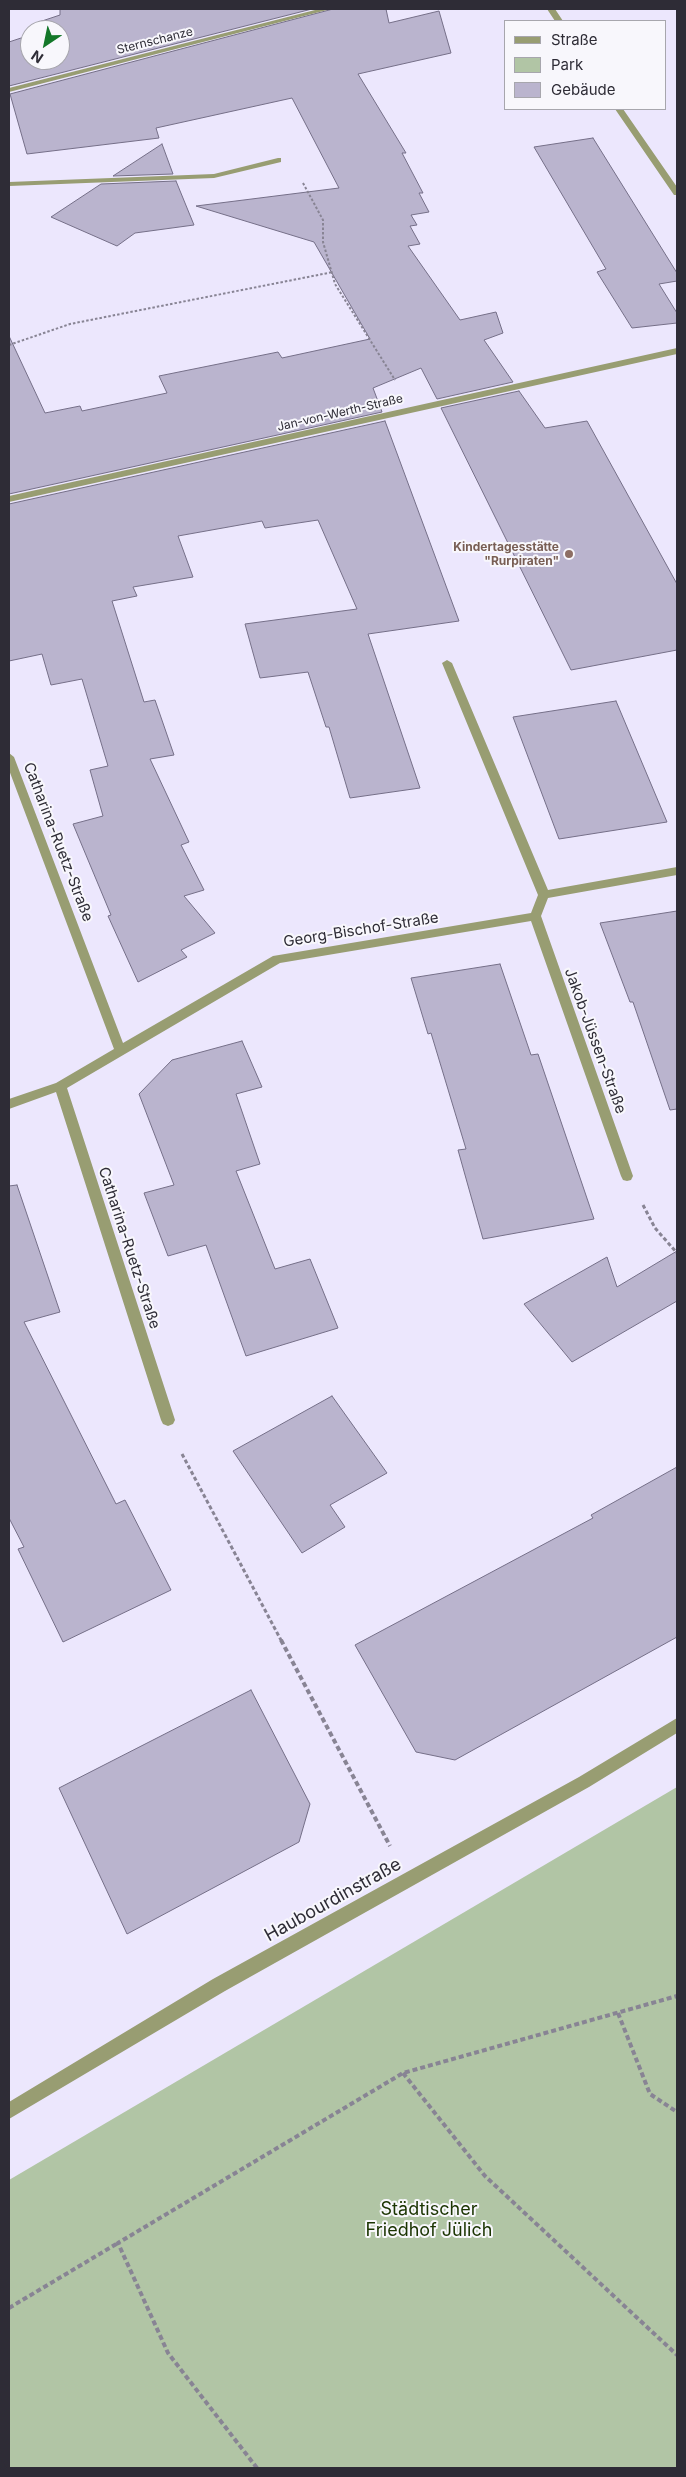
<!DOCTYPE html>
<html>
<head>
<meta charset="utf-8">
<style>
  body { margin:0 }
  #map { position:relative; width:686px; height:2477px; overflow:hidden; background:#ece7fd; font-family:Inter,sans-serif }
  canvas { display:block }
  .frame { position:absolute; inset:0; border:10px solid #2e2c36; pointer-events:none }
  .legend { position:absolute; left:504px; top:20px; width:162px; height:90px; box-sizing:border-box; background:#f8f7fc; border:1px solid #a7a6ad; margin:0; padding:6px 9px; list-style:none; font-size:15px; color:#2e2c36 }
  .legend li { display:flex; align-items:center; gap:10px; height:25px }
  .legend b { width:25px; border:1px solid #a7a6ad }
  .north { position:absolute; left:20px; top:20px; width:50px; height:50px; box-sizing:border-box; background:#f8f7fc; border:1px solid #a7a6ad; border-radius:50%; rotate:214deg; font-size:14px; font-weight:700; line-height:20px; text-align:center; color:#2e2c36 }
  .north::after { content:''; display:block; margin:auto; width:18px; height:22px; background:#137729; clip-path:polygon(50% 0,100% 100%,50% 72%,0 100%) }
</style>
</head>
<body>
<div id="map">
<canvas width="686" height="2477"></canvas>
<div class="frame"></div>
<ul class="legend">
<li><b style="height:6px;background:#989d72"></b>Straße</li>
<li><b style="height:14px;background:#b1c5a5"></b>Park</li>
<li><b style="height:14px;background:#bab4ce"></b>Gebäude</li>
</ul>
<div class="north">N</div>
</div>
<script>
const g = document.querySelector('canvas').getContext('2d');
g.lineJoin = 'round';
function paint(path, color) { g.fillStyle = color; g.fill(path, 'evenodd'); }
const toPath = rows => new Path2D(rows.map(r => 'M' + r).join(''));
function stroke(path, color, width, dash) { g.strokeStyle = color; g.lineWidth = width; g.lineCap = dash ? 'butt' : 'round'; g.setLineDash(dash || []); g.stroke(path); }
function drawText(font, color, halo, rows, align = 'center') {
  g.font = font + ' Inter,sans-serif'; g.lineWidth = 4; g.setLineDash([]); g.textBaseline = 'middle'; g.strokeStyle = halo; g.fillStyle = color; for (const [text, x, y, turn = 0] of rows) {
    g.save(); g.translate(x, y); g.rotate((+turn || 0) * Math.PI / 180); g.textAlign = isNaN(turn) ? turn : align; if (halo) g.strokeText(text, 0, 0); g.fillText(text, 0, 0); g.restore();
  }
}
paint(toPath([
  [677,1787,677,2468,9,2468,9,2180]
]), '#b1c5a5');
const building = toPath([
  [60,9,312,9,9,86,9,42,30,35,30,60,60,60,60,30,44,30,36,23,60,15,60,9],
  [333,9,386,9,389,23,439,11,451,53,358,74,406,153,402,153,423,193,419,193,429,212,411,215,417,225,410,226,420,244,408,246,460,320,496,312,503,333,484,340,513,382,437,399,421,368,373,388,382,412,9,494,9,336,45,413,80,406,82,411,167,393,159,376,278,352,282,358,370,339,314,242,196,206,339,188,292,98,156,128,159,138,27,154,10,94,333,9],
  [593,138,677,273,677,281,659,284,677,313,677,323,632,328,597,272,606,269,534,147,593,138],
  [162,144,173,174,113,176,162,144],
  [176,181,194,225,135,233,117,246,51,217,101,184,176,181],
  [519,391,545,428,587,421,677,584,677,650,571,670,441,408,519,391],
  [385,421,459,621,368,634,420,788,350,798,329,727,326,727,308,672,260,678,245,624,357,609,318,520,265,528,262,521,178,536,193,577,133,587,137,596,112,601,144,702,155,700,174,755,150,759,189,842,181,845,204,890,184,896,215,933,181,950,187,957,138,982,108,916,111,915,73,824,103,816,90,770,108,766,82,679,51,685,42,654,9,661,9,504,385,421],
  [616,701,667,822,559,839,513,717,616,701],
  [677,911,677,1109,670,1110,633,1002,630,1002,600,923,677,911],
  [500,964,531,1055,538,1054,594,1219,483,1239,458,1150,466,1149,431,1033,428,1034,411,978,500,964],
  [242,1041,262,1087,236,1094,260,1164,236,1171,275,1269,310,1259,338,1328,246,1356,206,1245,168,1256,144,1193,174,1185,139,1094,172,1060,242,1041],
  [17,1185,60,1312,24,1322,116,1504,125,1500,171,1590,63,1642,18,1549,24,1547,9,1518,9,1186,17,1185],
  [677,1251,677,1301,572,1362,524,1304,607,1257,617,1287,677,1251],
  [332,1396,387,1473,330,1505,345,1527,302,1553,233,1451,332,1396],
  [677,1467,677,1637,455,1760,416,1752,355,1645,593,1518,591,1515,677,1467],
  [251,1690,310,1804,299,1842,127,1934,59,1788,251,1690]
]);
paint(building, '#bab4ce');
stroke(building, '#756f88', 1);
stroke(toPath([
  [303,183,323,220,323,242,335,284,395,380],
  [9,345,70,324,333,272]
]), '#888494', 2, [2.5, 2]);
stroke(toPath([
  [643,1205,655,1228,677,1253],
  [182,1454,282,1642]
]), '#888494', 3, [4, 2.5]);
stroke(toPath([
  [281,1640,390,1846],
  [618,2013,650,2094,677,2112],
  [403,2073,485,2176,677,2355],
  [9,2308,118,2243],
  [257,2468,168,2353,118,2243,403,2073,677,1996]
]), '#888494', 4, [5, 3]);
paint(toPath([
  [319,9,331,9,9,92,9,88,319,9],
  [547,9,555,9,563,21,555,21,547,9],
  [615,109,623,109,677,187,677,195,674,195,615,109],
  [278,158,281,158,281,162,214,178,9,186,9,182,214,174,278,158],
  [677,348,677,354,9,502,9,496,677,348],
  [447,660,452,663,548,890,677,867,677,875,548,898,541,916,633,1176,631,1180,627,1181,623,1180,621,1176,531,921,280,963,67,1088,175,1420,173,1424,168,1426,163,1424,161,1420,56,1092,9,1109,9,1099,56,1083,114,1049,9,770,9,753,14,757,123,1043,273,956,531,913,538,895,442,663,447,660],
  [677,1718,677,1733,589,1787,225,1991,9,2119,9,2102,213,1979,579,1777,677,1718]
]), '#989d72');
for (const [x, y, r, color] of [
  [569,554,5,"#8d6e63"]
]) { const dot = new Path2D(); dot.arc(x, y, r, 0, 2 * Math.PI); g.fillStyle = color; g.fill(dot); stroke(dot, '#f8f7fc', 2); }
drawText('12px', '#2e2c36', '#f8f7fc', [
  ["Sternschanze",155,41,-14],
  ["Jan-von-Werth-Straße",340,413,-13]
]);
drawText('bold 12px', '#785e54', '#f8f7fc', [
  ["Kindertagesstätte",559,547],
  ["\"Rurpiraten\"",559,561]
], 'right');
drawText('15px', '#2e2c36', '#f8f7fc', [
  ["Catharina-Ruetz-Straße",58,842,69],
  ["Georg-Bischof-Straße",361,930,-9],
  ["Jakob-Jüssen-Straße",595,1041,70],
  ["Catharina-Ruetz-Straße",129,1248,72]
]);
drawText('18px', '#2e2c36', '#f8f7fc', [
  ["Haubourdinstraße",333,1900,-29]
]);
drawText('18px', '#1a3401', '#f8f7fc', [
  ["Städtischer",429,2210],
  ["Friedhof Jülich",429,2231]
]);
</script>
</body>
</html>
